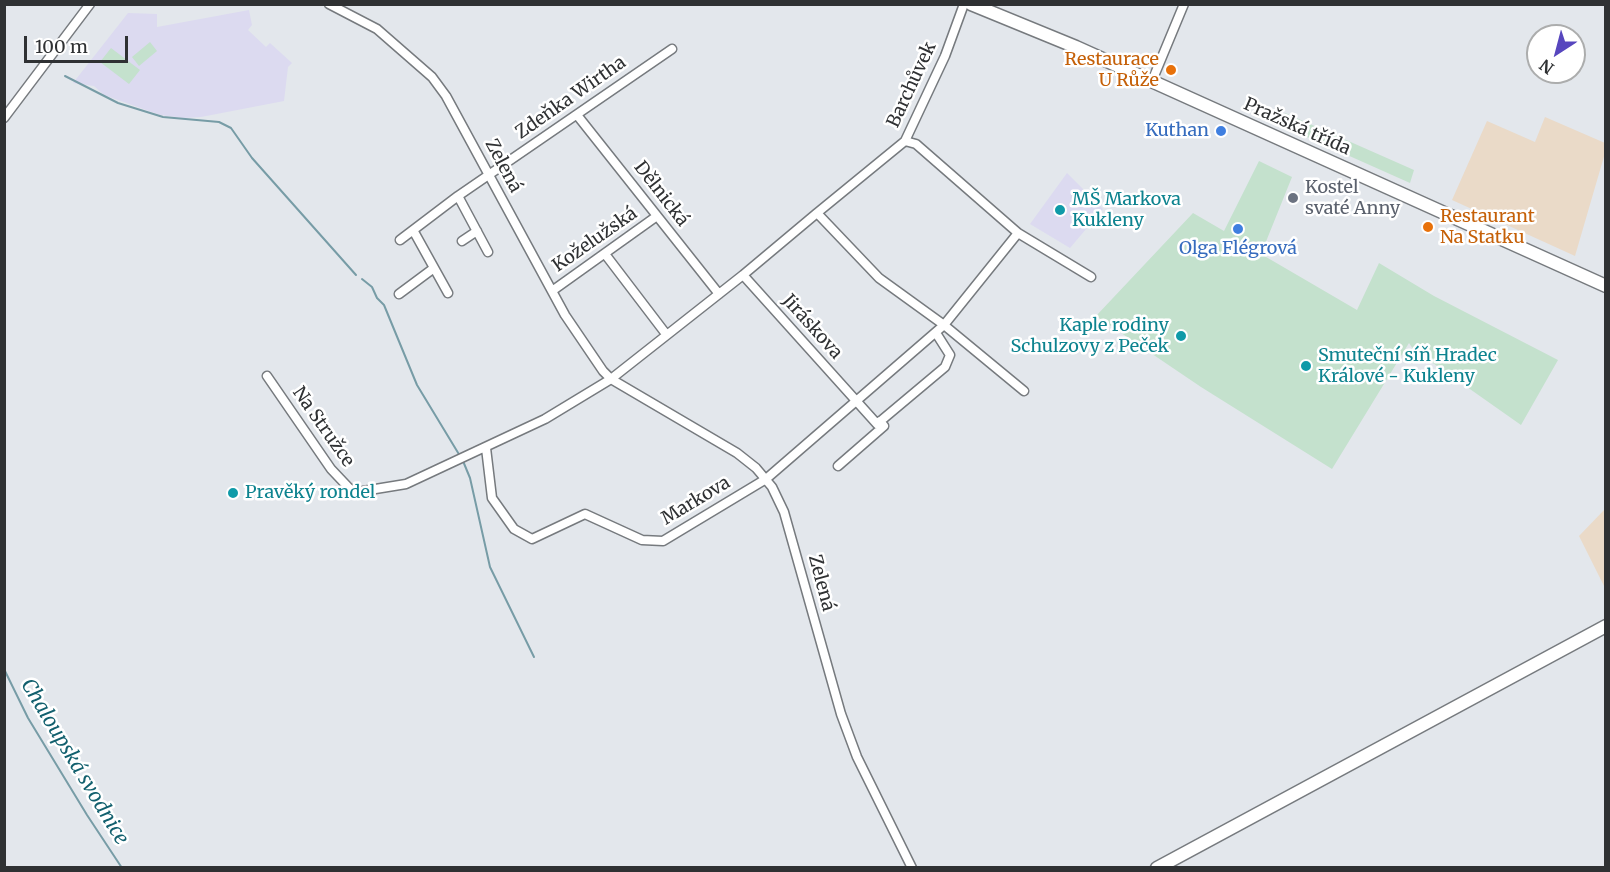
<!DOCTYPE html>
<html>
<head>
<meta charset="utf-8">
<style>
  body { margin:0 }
  #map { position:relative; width:1610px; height:872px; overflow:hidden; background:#e3e7ec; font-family:Merriweather,serif }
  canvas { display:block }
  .frame { position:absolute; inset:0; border:6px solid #2f3133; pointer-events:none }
  .north { position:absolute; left:1526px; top:24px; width:60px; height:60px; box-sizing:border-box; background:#fff; border:2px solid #acadad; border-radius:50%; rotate:216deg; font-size:16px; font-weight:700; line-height:24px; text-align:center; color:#2f3133 }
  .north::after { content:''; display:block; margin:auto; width:21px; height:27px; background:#5746be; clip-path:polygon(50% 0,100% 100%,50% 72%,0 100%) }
  .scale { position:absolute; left:24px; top:36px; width:104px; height:27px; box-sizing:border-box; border:3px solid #2f3133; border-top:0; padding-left:8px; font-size:18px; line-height:21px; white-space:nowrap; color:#2f3133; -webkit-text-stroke:4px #fff; paint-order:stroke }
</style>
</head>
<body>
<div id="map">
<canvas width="1610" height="872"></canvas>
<div class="frame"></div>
<div class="north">N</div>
<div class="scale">100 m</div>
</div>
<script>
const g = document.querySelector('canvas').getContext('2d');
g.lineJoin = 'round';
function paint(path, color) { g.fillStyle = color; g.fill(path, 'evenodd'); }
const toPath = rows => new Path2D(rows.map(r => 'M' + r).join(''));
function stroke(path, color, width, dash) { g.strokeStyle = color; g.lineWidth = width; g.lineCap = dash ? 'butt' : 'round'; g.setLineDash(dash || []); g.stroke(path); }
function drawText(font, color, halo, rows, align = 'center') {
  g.font = font + ' Merriweather,serif'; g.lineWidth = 5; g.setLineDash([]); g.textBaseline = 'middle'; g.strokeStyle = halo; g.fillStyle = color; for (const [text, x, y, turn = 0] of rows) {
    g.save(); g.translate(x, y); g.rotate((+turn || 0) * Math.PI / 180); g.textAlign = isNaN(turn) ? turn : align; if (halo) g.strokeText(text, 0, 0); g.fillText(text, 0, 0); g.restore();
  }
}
paint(toPath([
  [1545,117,1605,143,1605,153,1575,256,1452,200,1487,121,1535,142],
  [1605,509,1605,588,1579,536]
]), '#eadac8');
paint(toPath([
  [249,10,252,25,248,30,266,47,270,43,292,63,288,67,284,101,201,117,183,118,160,115,104,95,94,86,73,83,128,13,157,14,157,27],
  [1067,173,1103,209,1070,248,1030,224]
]), '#dcdaf0');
paint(toPath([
  [150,42,157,51,139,66,132,57],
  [111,48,140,70,129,84,100,62],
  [1285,113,1414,170,1410,183,1280,125],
  [1259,161,1292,177,1261,254,1357,310,1379,263,1434,296,1558,360,1521,425,1413,349,1409,343,1332,469,1201,387,1096,316,1193,213,1224,231]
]), '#c4e1cd');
stroke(toPath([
  [65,76,118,103,163,117,219,122,231,128,252,158,356,275],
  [362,279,372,287,377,298,384,305,417,385,460,456],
  [463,461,470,478,490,567,534,657],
  [4,669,28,718,87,815,122,868]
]), '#779ca6', 2);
const street = toPath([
  [329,4,377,29,432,77,446,96,565,315,603,371,611,379,737,453,756,468,772,487,784,512,841,714,857,757,912,868],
  [1152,81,1184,4],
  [577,115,719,294],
  [4,118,90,4],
  [458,196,488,252],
  [817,213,905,141,945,56,964,4],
  [413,230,448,293],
  [1018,233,1091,277],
  [400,240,458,196,672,49],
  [462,241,477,231],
  [605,254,666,334],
  [743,275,877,424,945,367,950,355,936,333],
  [552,291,657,216],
  [399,294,434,268],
  [267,376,331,469,349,488,357,492,406,484,545,419,611,379,743,275,817,213,879,278,944,325,1024,391],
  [486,448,492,498,514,529,532,539,585,514,642,540,663,541,766,479,944,325,1018,233,916,144,905,141],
  [838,466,884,426,880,421]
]);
const secondary = toPath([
  [971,4,1076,47,1606,286],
  [1157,868,1606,626]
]);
stroke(street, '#767a7e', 11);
stroke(secondary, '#767a7e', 15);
stroke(street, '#fff', 8);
stroke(secondary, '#fff', 12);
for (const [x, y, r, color] of [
  [1171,70,6,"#e8710a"],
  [1221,131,6,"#3f7fe0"],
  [1293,198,6,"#6b7280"],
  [1060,210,6,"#0f9aa8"],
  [1428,227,6,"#e8710a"],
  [1238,229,6,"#3f7fe0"],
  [1181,336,6,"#0f9aa8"],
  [1306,366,6,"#0f9aa8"],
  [233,493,6,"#0f9aa8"]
]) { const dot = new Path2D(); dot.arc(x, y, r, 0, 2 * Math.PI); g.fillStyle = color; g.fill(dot); stroke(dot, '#fff', 2); }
drawText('18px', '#c56008', '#fff', [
  ["Restaurace",1159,60],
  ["U Růže",1159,81],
  ["Restaurant",1440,217,"left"],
  ["Na Statku",1440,238,"left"]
], 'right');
drawText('18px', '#2f3133', '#fff', [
  ["Barchůvek",912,85,-65],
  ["Zdeňka Wirtha",571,98,-35],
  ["Pražská třída",1297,127,24],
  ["Zelená",503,166,62],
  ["Dělnická",661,194,52],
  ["Koželužská",595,240,-35],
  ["Jiráskova",812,327,48],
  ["Na Stružce",323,427,55],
  ["Markova",696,501,-31],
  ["Zelená",821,583,75]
]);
drawText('18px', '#366cbe', '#fff', [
  ["Kuthan",1209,131],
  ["Olga Flégrová",1238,249,"center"]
], 'right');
drawText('18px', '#5b616d', '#fff', [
  ["Kostel",1305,188],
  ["svaté Anny",1305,209]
], 'left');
drawText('18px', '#0d838f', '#fff', [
  ["MŠ Markova",1072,200],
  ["Kukleny",1072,221],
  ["Kaple rodiny",1169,326,"right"],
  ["Schulzovy z Peček",1169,347,"right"],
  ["Smuteční síň Hradec",1318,356],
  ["Králové - Kukleny",1318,377],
  ["Pravěký rondel",245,493]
], 'left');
drawText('italic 20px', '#12606e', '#fff', [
  ["Chaloupská svodnice",74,762,59]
]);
</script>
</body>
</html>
